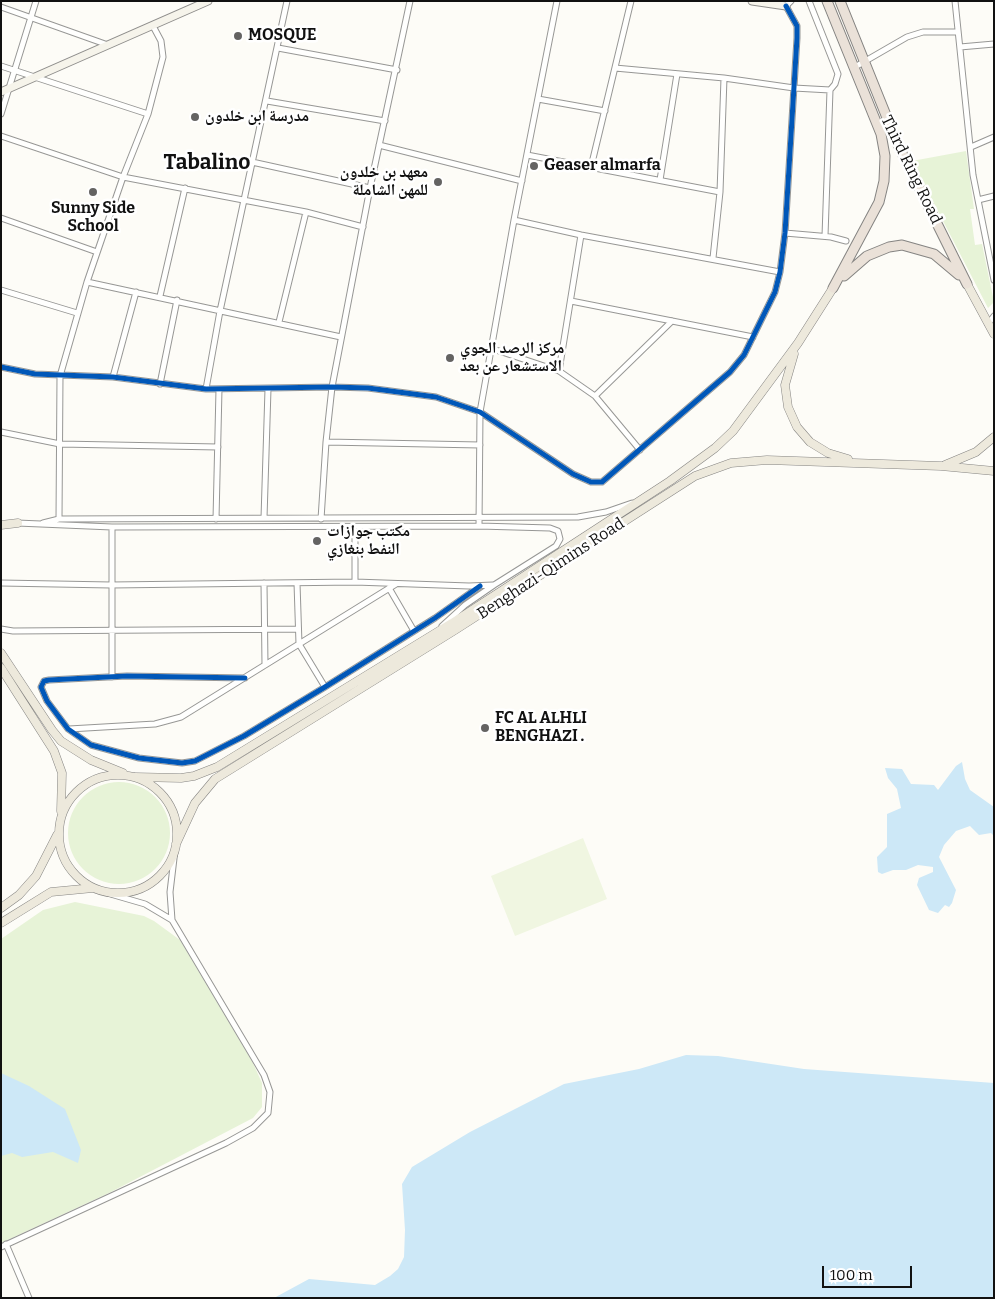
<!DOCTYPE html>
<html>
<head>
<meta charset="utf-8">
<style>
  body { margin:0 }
  #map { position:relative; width:995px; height:1299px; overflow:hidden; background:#fdfcf7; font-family:Bitter,serif }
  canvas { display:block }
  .frame { position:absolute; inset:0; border:2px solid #111; pointer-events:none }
  .scale { position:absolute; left:822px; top:1266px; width:90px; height:22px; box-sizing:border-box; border:2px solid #111; border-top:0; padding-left:6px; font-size:15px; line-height:18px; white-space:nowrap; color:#111; -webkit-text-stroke:4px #fff; paint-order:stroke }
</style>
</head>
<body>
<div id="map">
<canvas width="995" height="1299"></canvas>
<div class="frame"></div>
<div class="scale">100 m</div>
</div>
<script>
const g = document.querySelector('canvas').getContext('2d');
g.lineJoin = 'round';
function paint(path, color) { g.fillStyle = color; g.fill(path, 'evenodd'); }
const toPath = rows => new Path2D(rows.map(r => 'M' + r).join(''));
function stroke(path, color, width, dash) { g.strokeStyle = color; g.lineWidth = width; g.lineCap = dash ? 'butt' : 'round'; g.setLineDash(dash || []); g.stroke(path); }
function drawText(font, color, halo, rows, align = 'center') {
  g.font = font + ' Bitter,"Noto Naskh Arabic",serif'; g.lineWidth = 5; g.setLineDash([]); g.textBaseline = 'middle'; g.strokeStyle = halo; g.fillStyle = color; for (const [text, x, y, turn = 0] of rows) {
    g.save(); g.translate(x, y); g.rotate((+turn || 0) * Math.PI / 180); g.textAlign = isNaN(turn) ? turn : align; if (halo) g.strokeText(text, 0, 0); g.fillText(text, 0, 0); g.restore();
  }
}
paint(toPath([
  [966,151,974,209,970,209,975,245,982,244,994,302,988,308,912,161],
  '68 833a51 51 0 1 1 102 0a51 51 0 1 1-102 0Z',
  [75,902,144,916,154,921,180,940,253,1063,262,1083,262,1107,253,1118,111,1192,1,1243,1,939,43,910]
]), '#e7f3d7');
paint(toPath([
  [583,838,607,899,515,936,491,876]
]), '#f0f6e1');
paint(toPath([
  [962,762,965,779,970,790,994,807,994,836,991,833,979,835,970,826,956,831,944,845,939,857,956,890,952,903,949,907,945,905,938,913,929,910,917,885,919,878,933,872,933,867,918,865,906,870,893,870,882,874,878,872,877,857,887,847,887,814,901,808,897,789,888,778,885,768,902,769,911,784,934,785,938,790,956,766],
  [686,1055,718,1056,804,1069,994,1083,994,1298,274,1298,309,1279,375,1285,390,1276,398,1269,404,1257,405,1230,402,1184,412,1167,470,1132,564,1084,639,1069],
  [1,1073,29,1086,65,1109,81,1150,78,1163,53,1152,22,1157,12,1153,1,1156]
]), '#cde8f7');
const street = toPath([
  [955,1,973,175,994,280],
  [1,7,108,45],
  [960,47,994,44],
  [278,48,397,70],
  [1,66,148,114],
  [855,67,907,37,923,32,958,32],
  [615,68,724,78,794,88,830,90,835,84,838,74,809,1],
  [538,99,605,111],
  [267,101,385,121],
  [1,114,36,1],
  [1,136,123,177,306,212,363,227],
  [379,145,522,181],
  [971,147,994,137],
  [527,155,720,192],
  [252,162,370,188],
  [591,167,631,1],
  [660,180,677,74],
  [978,200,994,196],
  [1,218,97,252],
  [514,220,581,235,780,272],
  [785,233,831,237,846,241],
  [825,236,830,90],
  [713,258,720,192,724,78],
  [87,282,341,337],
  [1,290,77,313],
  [160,296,185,188],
  [571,301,753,337],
  [279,322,306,212],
  [988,324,994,316],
  [490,348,559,371,595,396,640,450],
  [1,367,35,374,113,377,206,389,332,387,368,388,436,397,480,412,573,474,591,482,602,482,730,372,744,355,775,292,780,272,785,233,797,38,797,26,786,6,791,1],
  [559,371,581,235],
  [113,377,136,292],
  [160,384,177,300],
  [206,389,220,311,287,1],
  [595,396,672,321],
  [1,432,60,444,218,447],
  [326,442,480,445],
  [264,518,268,389],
  [59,519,60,376,87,282,123,177,148,114,163,57,161,41,153,26],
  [216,519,219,389],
  [321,519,326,442,332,387,370,188,410,1],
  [17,523,112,527,479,526,550,528,558,531,560,539,556,546,494,585,465,605,442,626],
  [43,523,59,519,578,517,606,512,632,503],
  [479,526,480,412,514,220,557,1],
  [355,582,355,527],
  [1,583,111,585,355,582,469,586,493,585],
  [264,583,265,665],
  [297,583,299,644,325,687],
  [389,588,414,631],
  [1,629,13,631,298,629],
  [112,677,112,527],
  [245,678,127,676,49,680,44,681,41,687,47,701,68,729,91,745,139,758,182,763,195,761,244,736,325,687,435,618,480,586],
  [69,729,155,724,181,717,396,584],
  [107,893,145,904,172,920],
  [6,1244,29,1298],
  [1,1247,226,1143,253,1128,268,1113,270,1092,264,1075,172,920,170,892,175,850]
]);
const secondary = toPath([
  [752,1,786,6],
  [1,92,208,1]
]);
const primary = toPath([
  [967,284,994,334],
  [794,354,785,385,788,407,797,427,810,442,828,453,848,459],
  [945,465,976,452,994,437],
  [1,525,18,523],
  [1,653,52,730,61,741,91,760,123,773],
  [1,668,54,751,62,773,61,811],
  '59 834a59 59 0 1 1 118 0a59 59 0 1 1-118 0Z',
  [135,777,181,778,194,776,217,767,452,623,670,481,715,448,733,431,798,343,833,288],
  [176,844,195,803,215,779,455,630,695,476,731,463,767,460,941,466,994,471],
  [1,908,19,895,36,876,57,835],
  [1,923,51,892,93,888]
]);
const highway = toPath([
  [827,1,881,134,885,156,884,181,879,202,833,288],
  [840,1,898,145,967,284],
  [844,276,867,256,889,247,902,245,934,254,959,275]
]);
stroke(street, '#979795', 7);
stroke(secondary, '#8e8d8b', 9);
stroke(primary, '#858482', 9);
stroke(highway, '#858482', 11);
stroke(street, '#fffffe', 5);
stroke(secondary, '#f6f4eb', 7);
stroke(primary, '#ede9dc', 8);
stroke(highway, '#eae1d8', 9);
stroke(toPath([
  [1,367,35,374,113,377,206,389,332,387,368,388,436,397,480,412,573,474,591,482,602,482,730,372,744,355,775,292,780,272,785,233,797,38,797,26,786,6],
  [245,678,127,676,49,680,44,681,41,687,47,701,68,729,91,745,139,758,182,763,195,761,244,736,325,687,435,618,480,586]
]), '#0057b8', 5);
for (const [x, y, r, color] of [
  [238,36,5,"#646362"],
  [195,117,5,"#646362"],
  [534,166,5,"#646362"],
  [438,182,5,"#646362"],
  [93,192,5,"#646362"],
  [450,358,5,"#646362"],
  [317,541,5,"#646362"],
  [485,728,5,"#646362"]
]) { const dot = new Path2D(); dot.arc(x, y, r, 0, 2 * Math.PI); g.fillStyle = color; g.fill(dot); stroke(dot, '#fff', 2); }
drawText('bold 16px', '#111', '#fff', [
  ["MOSQUE",248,36],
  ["مدرسة ابن خلدون",205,117],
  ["Geaser almarfa",544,166],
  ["معهد بن خلدون",428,173,"right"],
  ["للمهن الشاملة",428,191,"right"],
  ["Sunny Side",93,209,"center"],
  ["School",93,227,"center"],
  ["مركز الرصد الجوي",460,349],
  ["الاستشعار عن بعد",460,367],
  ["مكتب جوازات",327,532],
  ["النفط بنغازي",327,550],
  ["FC AL ALHLI",495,719],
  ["BENGHAZI .",495,737]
], 'left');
drawText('16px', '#111', '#fff', [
  ["Third Ring Road",911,170,64],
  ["Benghazi-Qimins Road",551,569,-33]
]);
drawText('bold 21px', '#111', '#fff', [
  ["Tabalino",207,163]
]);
</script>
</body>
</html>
